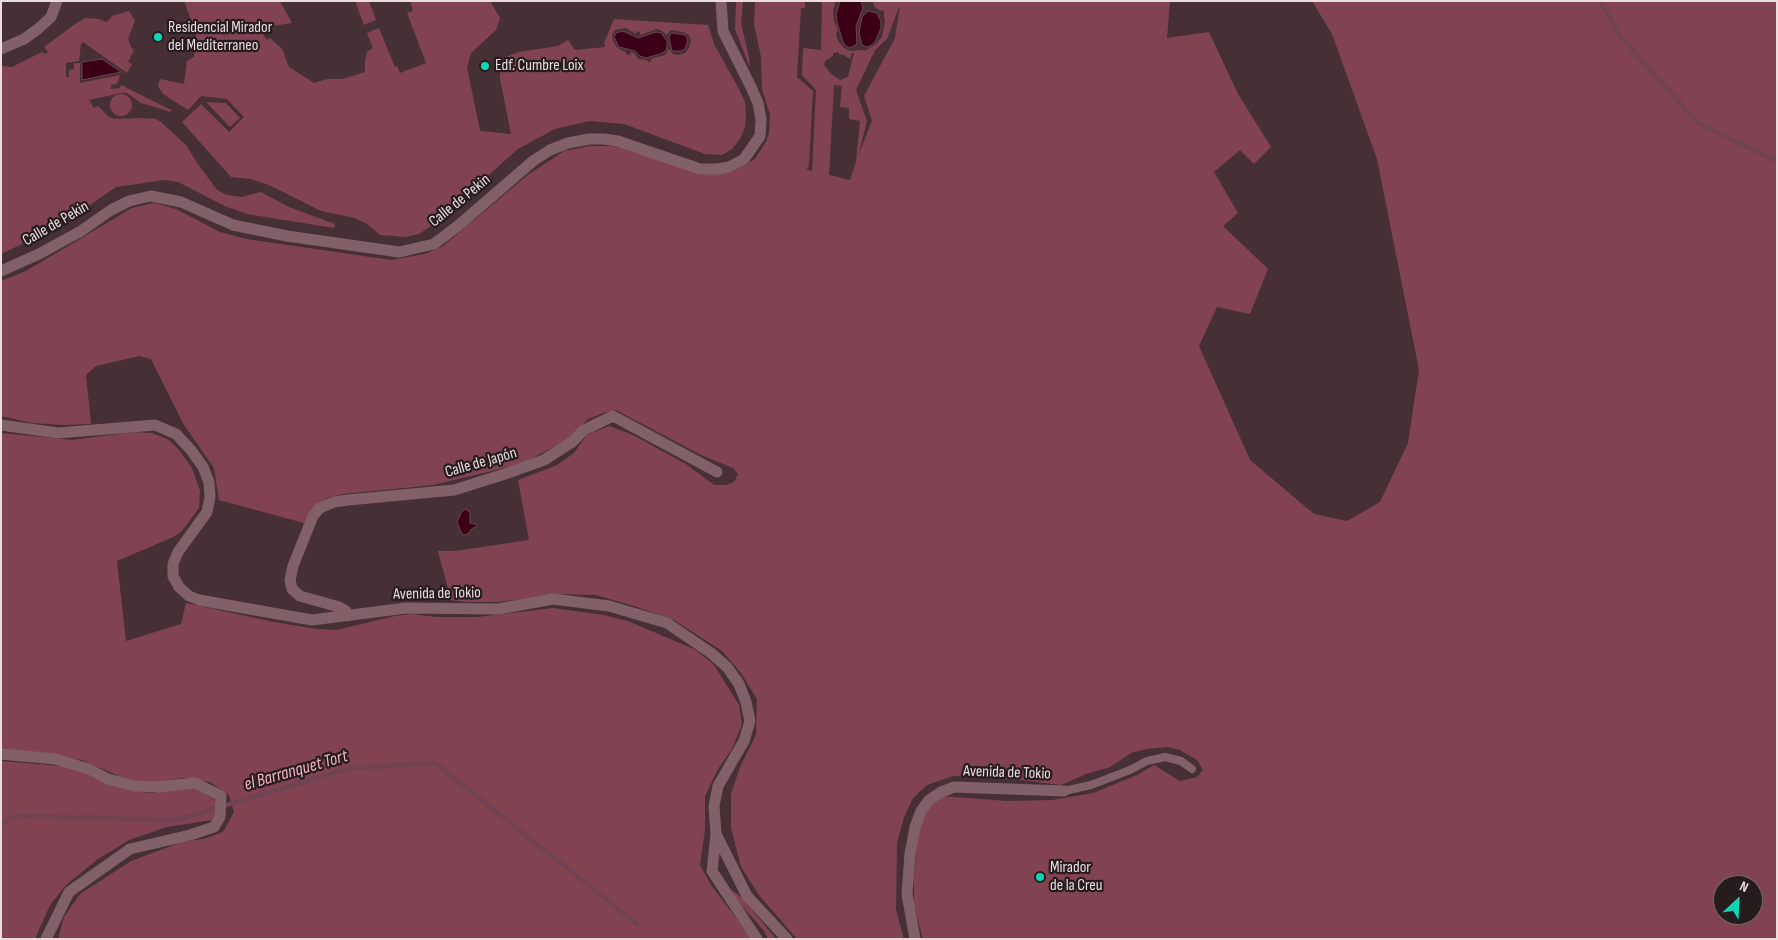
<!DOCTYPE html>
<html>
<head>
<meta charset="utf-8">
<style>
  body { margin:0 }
  #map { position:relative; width:1778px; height:940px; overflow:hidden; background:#473035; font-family:"Sofia Sans Condensed",sans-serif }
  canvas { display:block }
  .frame { position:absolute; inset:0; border:2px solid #ebdcde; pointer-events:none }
  .north { position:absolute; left:1713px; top:875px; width:50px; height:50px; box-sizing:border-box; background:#261b1d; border:1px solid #75686a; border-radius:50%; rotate:25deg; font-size:14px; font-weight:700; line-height:20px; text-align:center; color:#ebdcde }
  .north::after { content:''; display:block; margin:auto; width:18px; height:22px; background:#0ed5b4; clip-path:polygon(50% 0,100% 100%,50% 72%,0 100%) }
</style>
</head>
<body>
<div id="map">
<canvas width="1778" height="940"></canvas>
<div class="frame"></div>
<div class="north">N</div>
</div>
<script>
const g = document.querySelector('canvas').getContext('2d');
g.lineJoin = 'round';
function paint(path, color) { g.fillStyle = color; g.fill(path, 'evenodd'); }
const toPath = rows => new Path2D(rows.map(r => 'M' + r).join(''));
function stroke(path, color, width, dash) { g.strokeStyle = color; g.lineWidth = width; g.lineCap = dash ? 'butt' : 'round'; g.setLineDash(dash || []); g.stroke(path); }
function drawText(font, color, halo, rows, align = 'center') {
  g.font = font + ' "Sofia Sans Condensed",sans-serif'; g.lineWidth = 4.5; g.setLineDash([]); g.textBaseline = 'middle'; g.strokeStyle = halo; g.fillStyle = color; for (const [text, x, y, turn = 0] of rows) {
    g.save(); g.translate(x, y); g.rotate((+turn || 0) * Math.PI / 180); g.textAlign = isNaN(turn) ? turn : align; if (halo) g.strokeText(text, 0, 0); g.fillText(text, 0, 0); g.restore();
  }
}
paint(toPath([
  [184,1,280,1,292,23,266,27,261,32,267,40,270,38,282,49,289,67,314,83,327,79,343,79,365,72,365,62,367,52,373,48,367,33,379,28,395,67,397,66,400,73,426,63,407,13,413,11,410,1,490,1,500,18,496,30,471,53,467,67,480,131,511,134,500,79,500,67,505,57,519,52,558,46,568,40,575,50,605,47,604,43,614,19,708,25,714,44,740,91,745,102,746,114,745,127,740,139,732,149,722,155,705,154,624,124,589,121,555,129,518,149,431,226,419,234,405,237,380,235,367,224,355,218,321,211,271,186,251,179,231,177,182,122,201,104,229,132,244,117,227,99,201,96,188,110,163,94,158,86,160,79,184,84,187,61,194,57,196,33],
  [626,28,636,34,636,31,640,32,640,35,657,29,662,31,667,35,671,30,683,32,689,35,691,41,689,48,685,53,678,55,673,54,669,49,665,55,654,58,651,59,651,62,648,62,647,60,638,59,634,53,631,52,630,55,626,54,626,52,621,50,616,46,613,41,612,35,615,30],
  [355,1,369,1,376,20,364,25],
  [736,1,743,1,741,23,749,58,750,68,735,29],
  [755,1,805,1,805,8,801,8,797,77,813,91,809,164,808,168,806,169,812,171,816,90,802,75,803,48,821,50,822,1,836,1,833,10,834,21,838,30,836,34,838,41,844,48,851,51,861,50,865,51,876,44,882,37,885,22,884,16,884,12,883,10,880,11,874,6,873,1,1170,1,1167,38,1209,32,1238,94,1271,147,1254,164,1240,150,1214,172,1238,213,1223,226,1268,269,1250,314,1217,307,1199,346,1250,460,1314,514,1347,521,1380,502,1408,443,1419,370,1377,159,1332,34,1312,1,1777,1,1777,939,923,939,914,905,914,876,918,831,922,817,931,804,942,796,1007,801,1052,800,1093,793,1137,775,1154,765,1180,781,1197,777,1203,770,1197,760,1180,750,1167,747,1147,749,1131,753,1110,767,1086,774,1061,785,1022,780,953,776,927,785,913,798,904,817,897,843,896,910,904,939,797,939,759,895,741,867,731,828,731,794,740,767,756,735,757,699,741,673,722,651,674,620,637,607,596,595,560,594,498,602,465,602,451,600,438,551,455,551,529,540,518,480,557,465,574,453,587,435,609,426,633,435,686,464,714,485,726,485,734,482,738,474,733,468,701,455,616,410,603,413,588,419,567,440,521,464,433,485,343,494,327,498,312,509,304,523,219,500,214,468,184,425,151,359,139,356,96,366,86,375,91,424,62,425,32,423,1,416,1,281,26,271,132,208,154,203,176,209,220,232,246,239,391,260,425,254,443,246,529,174,564,151,590,146,612,146,629,148,706,174,731,172,755,159,766,142,769,133,770,115,762,89,761,57,754,24],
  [900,5,895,38,864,96,872,121,858,156,867,121,856,90,875,50,887,39],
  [838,52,839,54,844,55,850,59,852,53,854,53,848,77,840,80,831,74,824,65,825,61,833,56,833,53],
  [834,85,842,86,840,107,849,108,849,119,860,121,856,162,850,180,829,175],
  [1723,885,1753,885,1753,915,1723,915],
  [129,11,135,21,128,39,131,47,134,50,128,62,132,64,127,73,83,42,81,44,79,61,66,63,66,77,69,77,69,70,74,69,74,63,80,63,80,83,120,75,117,84,111,85,111,89,120,88,121,85,171,110,171,112,141,103,127,93,121,93,89,100,94,108,98,106,108,116,114,119,140,118,156,119,161,122,187,146,195,160,217,190,227,195,242,197,261,192,289,207,335,224,334,228,247,214,225,206,178,182,164,180,116,187,58,227,1,254,1,66,12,67,42,52,45,54,48,52,44,47,75,24,85,18,99,19,107,22,112,16],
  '110 105a11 11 0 1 1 22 0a11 11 0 1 1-22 0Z',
  [206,102,226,103,240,118,230,127],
  [133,432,152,433,169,440,179,450,192,468,200,491,199,508,181,532,171,538,117,561,126,641,181,624,186,603,274,622,316,629,337,630,395,616,411,614,436,617,477,617,553,608,604,615,628,621,696,650,714,665,739,705,742,724,732,749,718,769,705,796,705,829,700,865,711,885,752,939,58,939,64,917,80,894,131,861,182,842,203,839,223,832,234,812,229,795,210,782,183,778,152,783,130,781,82,760,1,751,1,433,72,440],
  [1,761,73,767,129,790,151,793,192,788,204,793,216,801,216,812,212,820,167,827,129,840,98,859,66,885,50,905,35,939,1,939],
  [732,890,742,898,776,939,768,939,765,932,735,898]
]), '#814352');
const water = toPath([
  [840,1,861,1,863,8,856,26,857,44,850,48,846,46,843,42,837,22,836,15,840,1],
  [868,11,877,13,881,22,881,28,875,42,870,46,866,47,862,45,859,33,862,17,868,11],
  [623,31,638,38,656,32,661,33,667,41,667,47,666,51,660,54,646,58,640,56,635,51,619,47,614,37,616,33,623,31],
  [672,33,685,35,688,40,685,49,681,51,672,51,669,38,670,35,672,33],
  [102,59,121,72,82,80,82,62,102,59],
  [466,509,470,513,470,523,476,524,476,527,473,528,466,535,462,534,457,522,462,511,466,509]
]);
paint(water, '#3c0016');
stroke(water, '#704252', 1);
stroke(toPath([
  [1600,1,1620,36,1698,123,1777,161],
  [1,823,18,816,176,820,351,768,435,763,637,924]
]), '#704252', 4.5);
stroke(toPath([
  [1064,791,1091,785,1130,770,1147,761,1165,757,1181,761,1192,769]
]), '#816167', 8);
stroke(toPath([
  [1,49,24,39,38,29,51,17,57,1],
  [1,271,39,254,81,231,111,210,129,201,151,196,181,202,233,225,287,236,399,252,434,244,459,225,533,161,550,150,568,143,589,139,604,139,618,141,700,169,717,169,729,167,744,159,760,136,761,120,758,103,751,87,723,31,721,1],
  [1,425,58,433,155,425,176,434,191,450,203,467,209,482,210,497,207,512,178,552,173,564,173,576,179,587,189,596,199,600,312,620,406,608,498,609,553,599,609,606,667,623,711,653,727,667,739,684,746,702,750,721,744,741,718,786,714,806,716,834,747,896,787,939],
  [348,616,346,611,339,607,300,596,292,589,290,580,293,566,313,516,320,508,334,502,348,500,454,490,505,474,544,460,572,442,584,430,613,416,717,472],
  [1,754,55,759,89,769,108,779,134,786,158,787,195,783,221,796,220,817,214,827,190,835,130,849,69,892,46,939],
  [716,834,712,871,757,939],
  [915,939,907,894,910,854,915,827,921,811,929,800,941,792,954,787,1064,791]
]), '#816167', 11);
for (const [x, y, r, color] of [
  [158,37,5,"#0ed5b4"],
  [485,66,5,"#0ed5b4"],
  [1040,877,5,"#0ed5b4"]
]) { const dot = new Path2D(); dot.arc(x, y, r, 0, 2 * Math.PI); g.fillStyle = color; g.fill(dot); stroke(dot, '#261b1d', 2); }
drawText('16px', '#ebdcde', '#261b1d', [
  ["Residencial Mirador",168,28],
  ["del Mediterraneo",168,46],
  ["Edf. Cumbre Loix",495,66],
  ["Mirador",1050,868],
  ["de la Creu",1050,886]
], 'left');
drawText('16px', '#ebdcde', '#261b1d', [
  ["Calle de Pekin",460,201,-39],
  ["Calle de Pekin",56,224,-30],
  ["Calle de Japón",481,463,-16],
  ["Avenida de Tokio",437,594,-1],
  ["Avenida de Tokio",1007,773,2]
]);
drawText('italic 18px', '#f5b6c3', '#261b1d', [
  ["el Barranquet Tort",296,771,-16]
]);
</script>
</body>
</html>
